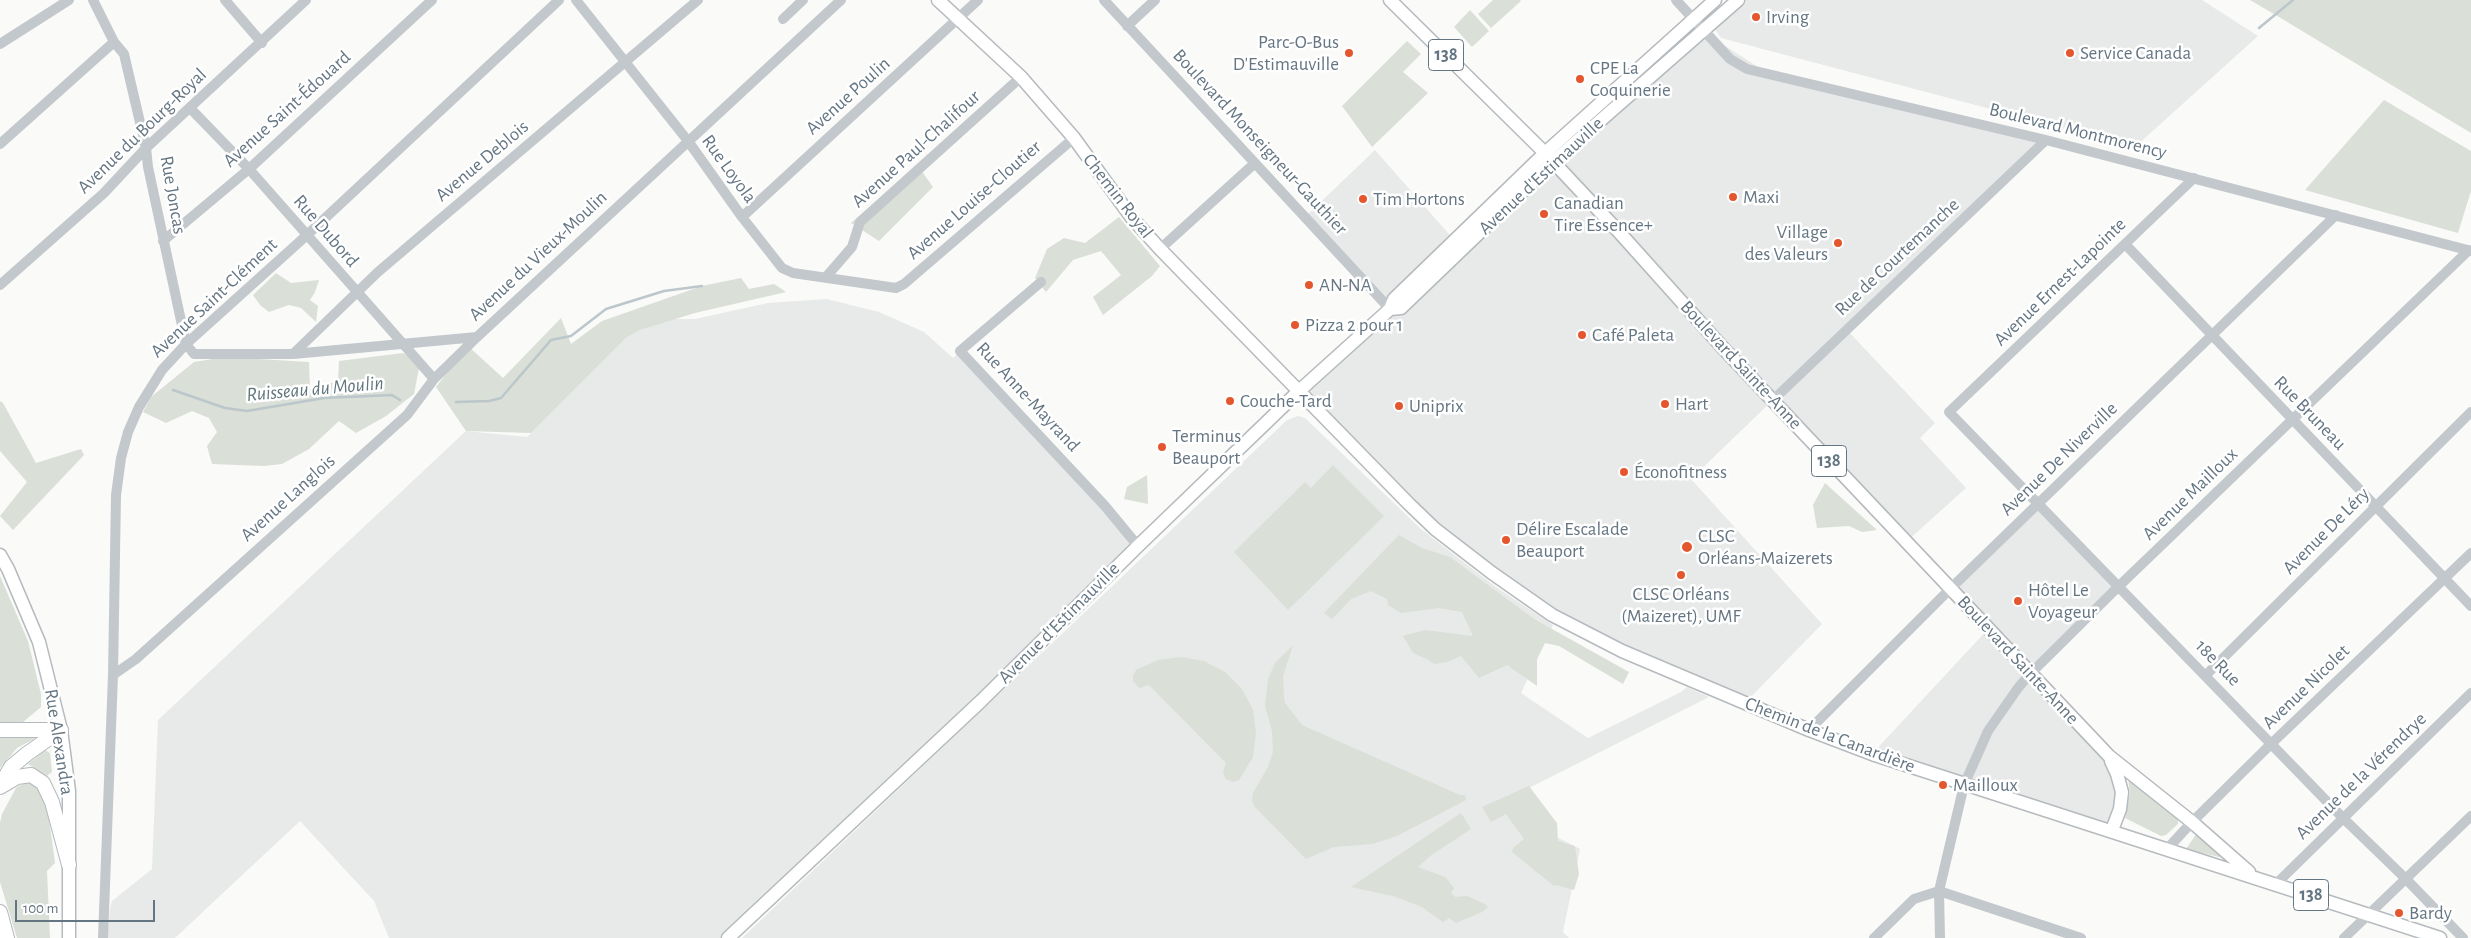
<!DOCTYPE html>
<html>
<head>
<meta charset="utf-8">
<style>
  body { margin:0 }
  #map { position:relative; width:2471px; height:938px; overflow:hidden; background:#fafaf8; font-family:"Alegreya Sans",sans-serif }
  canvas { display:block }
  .scale { position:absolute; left:15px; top:900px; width:140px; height:22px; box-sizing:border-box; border:2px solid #657683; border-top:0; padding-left:6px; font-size:15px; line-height:18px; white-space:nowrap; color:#657683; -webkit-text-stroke:4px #fff; paint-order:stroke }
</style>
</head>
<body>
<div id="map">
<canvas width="2471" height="938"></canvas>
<div class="scale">100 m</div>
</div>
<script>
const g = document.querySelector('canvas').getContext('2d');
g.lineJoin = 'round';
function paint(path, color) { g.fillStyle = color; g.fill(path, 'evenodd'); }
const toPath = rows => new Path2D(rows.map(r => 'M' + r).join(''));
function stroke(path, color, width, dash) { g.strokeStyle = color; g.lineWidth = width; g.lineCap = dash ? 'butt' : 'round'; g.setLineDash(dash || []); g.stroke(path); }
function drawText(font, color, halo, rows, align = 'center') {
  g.font = font + ' "Alegreya Sans",sans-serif'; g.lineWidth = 5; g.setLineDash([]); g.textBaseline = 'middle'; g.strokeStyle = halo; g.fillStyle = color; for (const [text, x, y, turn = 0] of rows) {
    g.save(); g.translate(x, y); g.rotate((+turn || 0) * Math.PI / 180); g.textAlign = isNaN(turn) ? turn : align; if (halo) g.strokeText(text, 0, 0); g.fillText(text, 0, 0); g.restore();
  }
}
paint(toPath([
  [1745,0,2202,0,2258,36,2135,147,1721,38,1714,28],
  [1693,20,1702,31,1769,74,2046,140,1846,329,1935,423,1920,438,1966,488,1905,543,1773,400,1691,479,1822,624,1745,703,1589,635,1435,529,1299,391,1390,309,1305,217,1375,150,1455,241],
  [827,299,879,312,924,332,953,358,960,351,1138,546,728,938,389,938,374,901,300,821,175,938,107,938,110,908,112,901,152,869,158,720,466,431,527,437,626,338,640,330,672,319,695,319,768,303],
  [1298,416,1305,418,1421,529,1496,587,1553,625,1521,693,1588,738,1681,692,1687,687,1709,697,1529,788,1555,836,1580,849,1563,932,1569,938,742,938,1287,420],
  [2038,503,2119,586,2030,674,2117,774,2112,830,1872,754,1988,629,1950,589]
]), '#e8e9e9');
paint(toPath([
  [1493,0,1520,0,1521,1,1491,28,1478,14],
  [2250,0,2471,0,2471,133,2279,17],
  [1470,10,1489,31,1472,47,1454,27],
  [1407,41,1421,54,1403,72,1428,93,1372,147,1342,106],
  [2384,100,2471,151,2471,191,2458,233,2305,190],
  [918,166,933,187,879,241,851,223],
  [1119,217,1160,266,1152,276,1103,315,1093,297,1121,275,1101,251,1073,260,1046,292,1035,278,1047,249,1064,238,1085,243],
  [276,273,291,283,319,280,315,292,310,300,318,306,316,322,301,308,289,305,269,312,260,305,253,295],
  [741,278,749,289,774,284,786,292,695,313,640,330,626,338,531,433,466,431,436,387,468,346,503,378,561,318,571,344,602,321,702,286],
  [403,353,420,363,414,394,386,416,356,433,339,421,309,449,282,464,264,466,212,464,207,446,217,432,209,418,192,411,166,423,143,412,151,397,194,362,225,357,309,362,310,389,338,381,339,361],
  [0,401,3,403,36,463,81,449,84,455,13,530,0,516,27,482,0,451],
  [1333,465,1384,516,1288,610,1234,552,1305,482,1311,488],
  [1147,475,1148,504,1124,499,1127,487],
  [1825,483,1877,530,1862,532,1849,526,1817,528,1813,505],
  [1399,535,1422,548,1450,557,1534,619,1629,672,1623,684,1559,646,1545,643,1537,659,1537,686,1507,665,1479,678,1461,656,1447,662,1434,664,1429,660,1413,653,1403,636,1425,630,1473,636,1462,612,1439,608,1401,613,1388,605,1387,599,1371,591,1351,599,1332,619,1324,613],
  [0,576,28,641,41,694,41,707,22,723,0,722],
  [1293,645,1283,676,1284,696,1285,703,1302,725,1460,795,1465,795,1466,800,1397,836,1372,844,1334,847,1306,859,1254,806,1252,800,1253,793,1268,767,1273,752,1272,731,1265,706,1268,679,1275,663],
  [1181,657,1204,661,1225,672,1242,689,1253,710,1256,733,1253,757,1239,780,1233,782,1226,779,1223,773,1226,763,1149,685,1140,688,1133,682,1133,676,1136,670,1158,660],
  [0,734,34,734,34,739,17,748,0,768],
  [45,750,50,753,52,772,47,776,28,764],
  [2128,778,2178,818,2178,824,2166,835,2161,836,2125,818,2130,793],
  [31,782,39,786,46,797,55,863,47,871,50,938,17,938,0,882,0,823,2,814,16,788,24,783],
  [1529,786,1557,823,1558,841,1575,846,1579,874,1574,890,1556,885,1554,886,1512,852,1513,848,1524,839,1506,814,1491,822,1482,807],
  [1461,813,1471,829,1430,856,1418,867,1445,877,1454,888,1451,893,1455,897,1467,896,1485,904,1488,907,1482,912,1456,923,1449,918,1443,922,1422,907,1393,896,1351,887],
  [2197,833,2235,861,2186,849]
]), '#dadfd7');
stroke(toPath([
  [2259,28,2293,0],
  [173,390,225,408,247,411,324,398,392,395,400,400],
  [456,402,489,401,501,398,551,340,571,336,606,309,664,291,702,286]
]), '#bbc7cb', 2.5);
const major = toPath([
  [938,0,1021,77,1074,138,1132,218,1160,249,1409,504,1435,529,1492,573,1552,615,1622,651,1809,730,1872,754,2440,938],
  [1390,0,1545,153,1619,232,1723,348,2109,756,2192,822,2249,872],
  [1390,309,1401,308,1553,162,1738,0],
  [0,555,8,569,39,642,61,730,69,791,69,938],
  [2111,761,2117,774,2122,792,2120,809,2112,830],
  [728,938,981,701,1138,546,1299,391,1390,309,1394,299,1545,153,1715,0]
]);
const highway = toPath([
  [0,730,61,730],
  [0,786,11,767,28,753,61,730],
  [0,787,17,777,31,775,43,783,52,802,69,865],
  [0,912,7,938]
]);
stroke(major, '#b5babe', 15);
stroke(highway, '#b4b9bd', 16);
stroke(toPath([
  [93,0,114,42,124,54,146,148,148,167,186,344,194,354,293,354,477,337,841,0],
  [225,0,262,43],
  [576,0,688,141,742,217,782,268,793,273,896,288,904,284,1074,138],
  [1104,0,1390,309],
  [1676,0,1730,59,1747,69,2046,140,2471,251],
  [783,19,803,0],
  [1127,26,1155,0],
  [0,44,69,0],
  [190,108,249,169,434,379],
  [0,144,114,42],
  [2194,178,1949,412,2343,818,2406,879,2463,938],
  [742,217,978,0],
  [163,241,249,169,432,0],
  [2125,244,2471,606],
  [1160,249,1255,163],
  [826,277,852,247,860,222,1021,77],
  [1041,282,960,351,1105,506,1138,546],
  [0,285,104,193,146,148,306,0],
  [293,354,378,272,698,0],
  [1773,400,2046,140],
  [113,675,136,659,407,415,434,379,477,337],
  [2206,675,2471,412],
  [1809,730,1950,589,2336,215],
  [2168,848,2192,822,2271,744,2471,553],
  [2276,884,2471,693],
  [103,938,113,675,116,495,121,458,128,432,139,407,162,370,186,344,307,235,559,0],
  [1874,938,1914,899,1939,891,2081,938],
  [1940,938,1939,891,1964,785,1988,731,2018,688,2030,674,2119,586,2469,250],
  [2344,938,2471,816]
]), '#c3c8cc', 10);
stroke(major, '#fff', 12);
stroke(highway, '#fff', 14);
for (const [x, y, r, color] of [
  [1756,17,5,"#e4572e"],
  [1349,53,5,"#e4572e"],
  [2070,53,5,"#e4572e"],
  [1580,79,5,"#e4572e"],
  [1733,197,5,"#e4572e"],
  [1363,199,5,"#e4572e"],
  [1544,214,5,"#e4572e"],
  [1838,243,5,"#e4572e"],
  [1309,285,5,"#e4572e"],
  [1295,325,5,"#e4572e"],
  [1582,335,5,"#e4572e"],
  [1230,401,5,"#e4572e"],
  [1665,404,5,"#e4572e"],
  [1399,406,5,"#e4572e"],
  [1162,447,5,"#e4572e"],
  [1624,472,5,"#e4572e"],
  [1506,540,5,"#e4572e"],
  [1687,547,6,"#e4572e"],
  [1681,575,5,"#e4572e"],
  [2018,601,5,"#e4572e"],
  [1943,785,5,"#e4572e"],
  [2399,913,5,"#e4572e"]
]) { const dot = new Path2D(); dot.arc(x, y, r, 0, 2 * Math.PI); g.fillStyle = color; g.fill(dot); stroke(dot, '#fff', 2); }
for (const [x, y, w] of [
  [1446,55,35],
  [1829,461,35],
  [2311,895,35]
]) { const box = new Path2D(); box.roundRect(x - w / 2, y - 15.5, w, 31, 4); g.fillStyle = '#fff'; g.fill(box); stroke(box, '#657683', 1); }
drawText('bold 18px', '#657683', null, [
  ["138",1446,55],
  ["138",1829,461],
  ["138",2311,895]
]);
drawText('19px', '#657683', '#fff', [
  ["Irving",1766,17],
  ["Parc-O-Bus",1339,42,"right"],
  ["D'Estimauville",1339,64,"right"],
  ["Service Canada",2080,53],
  ["CPE La",1590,68],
  ["Coquinerie",1590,90],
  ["Maxi",1743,197],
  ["Tim Hortons",1373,199],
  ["Canadian",1554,203],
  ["Tire Essence+",1554,225],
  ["Village",1828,232,"right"],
  ["des Valeurs",1828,254,"right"],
  ["AN-NA",1319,285],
  ["Pizza 2 pour 1",1305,325],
  ["Café Paleta",1592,335],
  ["Couche-Tard",1240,401],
  ["Hart",1675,404],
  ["Uniprix",1409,406],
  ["Terminus",1172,436],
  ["Beauport",1172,458],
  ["Éconofitness",1634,472],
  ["Délire Escalade",1516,529],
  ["Beauport",1516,551],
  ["CLSC",1698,536],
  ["Orléans-Maizerets",1698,558],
  ["Hôtel Le",2028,590],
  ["Voyageur",2028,612],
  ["CLSC Orléans",1681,594,"center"],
  ["(Maizeret), UMF",1681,616,"center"],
  ["Mailloux",1953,785],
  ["Bardy",2409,913]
], 'left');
drawText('19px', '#657683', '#fff', [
  ["Avenue Poulin",848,96,-42],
  ["Avenue Saint-Édouard",287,109,-42],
  ["Avenue du Bourg-Royal",142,131,-44],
  ["Boulevard Montmorency",2078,131,14],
  ["Boulevard Monseigneur-Gauthier",1260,142,47],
  ["Avenue Paul-Chalifour",916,149,-42],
  ["Avenue Deblois",482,161,-40],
  ["Rue Loyola",729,169,54],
  ["Avenue d'Estimauville",1541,176,-43],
  ["Rue Joncas",173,195,80],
  ["Chemin Royal",1118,196,52],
  ["Avenue Louise-Cloutier",974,200,-41],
  ["Rue Dubord",326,231,49],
  ["Avenue du Vieux-Moulin",538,256,-43],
  ["Rue de Courtemanche",1897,257,-43],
  ["Avenue Ernest-Lapointe",2060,282,-44],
  ["Avenue Saint-Clément",214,298,-43],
  ["Boulevard Sainte-Anne",1741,365,47],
  ["Rue Anne-Mayrand",1028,397,47],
  ["Rue Bruneau",2310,413,46],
  ["Avenue De Niverville",2059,459,-44],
  ["Avenue Mailloux",2190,494,-44],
  ["Avenue Langlois",288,498,-42],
  ["Avenue De Léry",2326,531,-45],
  ["Avenue d'Estimauville",1059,623,-45],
  ["Boulevard Sainte-Anne",2018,660,47],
  ["18e Rue",2218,663,46],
  ["Avenue Nicolet",2306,687,-44],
  ["Chemin de la Canardière",1830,735,21],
  ["Rue Alexandra",59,742,81],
  ["Avenue de la Vérendrye",2361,776,-44]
]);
drawText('italic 20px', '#60757c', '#fff', [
  ["Ruisseau du Moulin",315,389,-5]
]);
</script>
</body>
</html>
